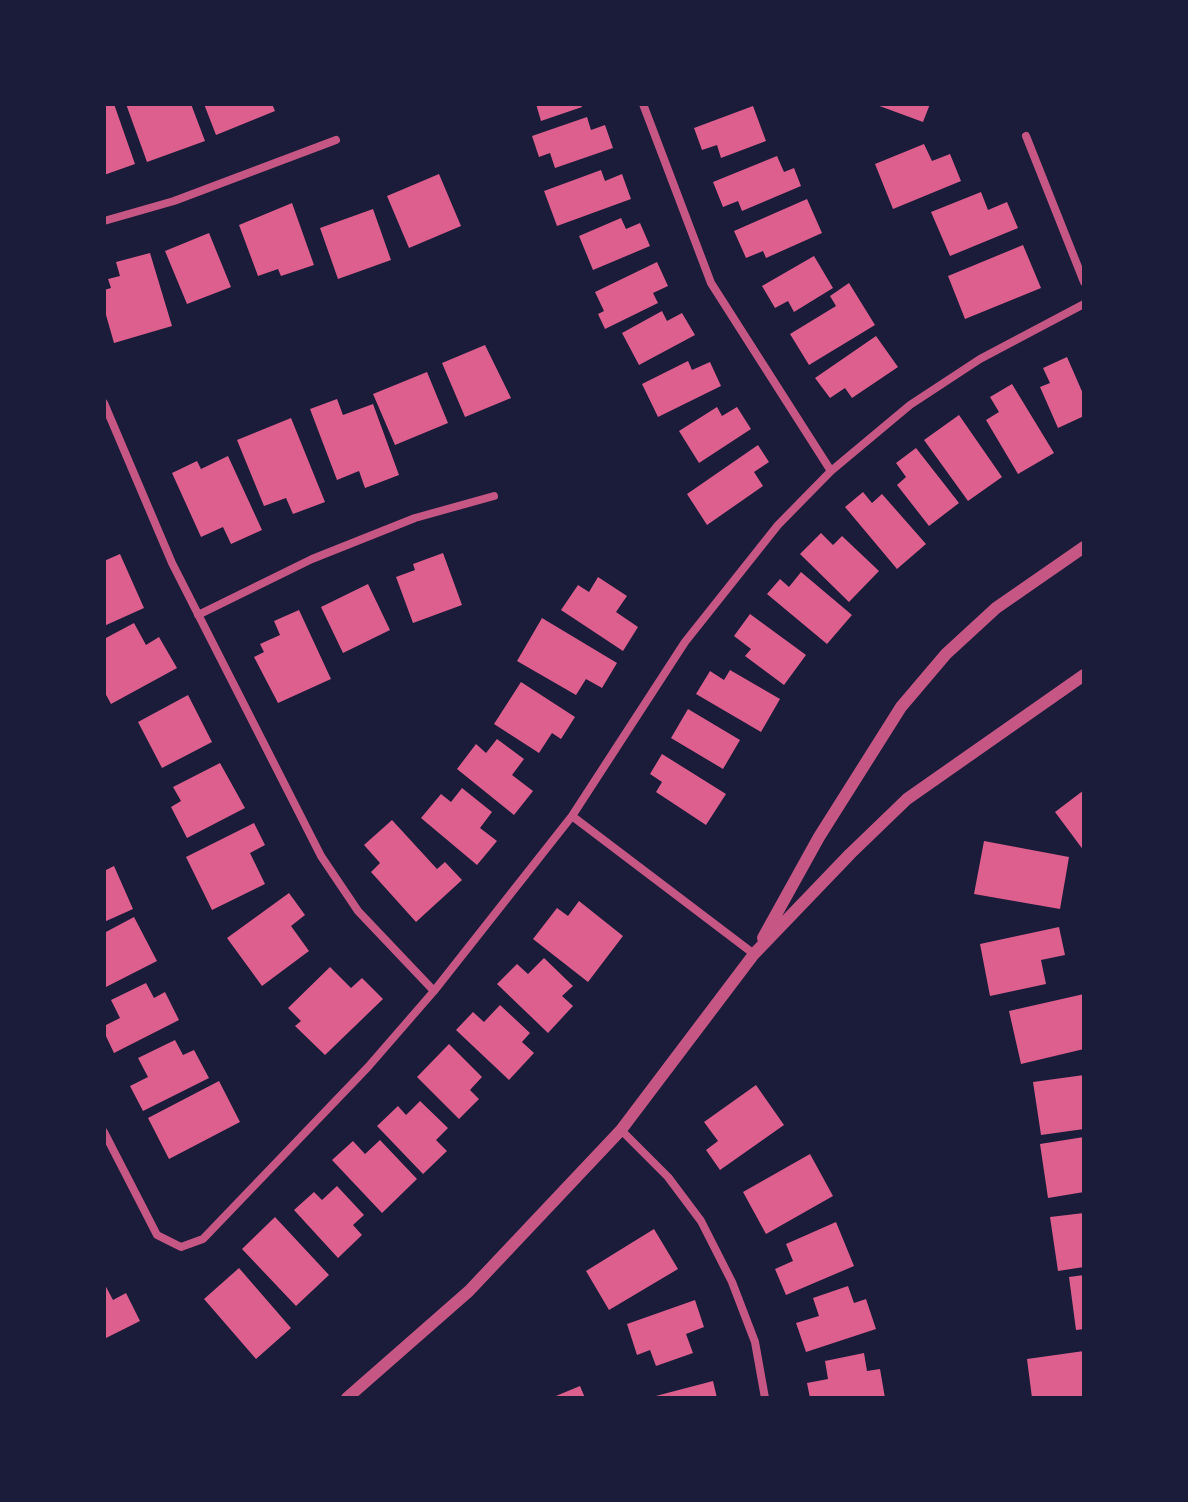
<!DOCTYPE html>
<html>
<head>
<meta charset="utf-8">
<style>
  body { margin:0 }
  #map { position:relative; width:1188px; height:1502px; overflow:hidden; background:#1b1b3a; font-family:"PT Sans",sans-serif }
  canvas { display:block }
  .frame { position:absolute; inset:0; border:106px solid #1b1b3a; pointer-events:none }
</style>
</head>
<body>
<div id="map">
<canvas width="1188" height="1502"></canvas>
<div class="frame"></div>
</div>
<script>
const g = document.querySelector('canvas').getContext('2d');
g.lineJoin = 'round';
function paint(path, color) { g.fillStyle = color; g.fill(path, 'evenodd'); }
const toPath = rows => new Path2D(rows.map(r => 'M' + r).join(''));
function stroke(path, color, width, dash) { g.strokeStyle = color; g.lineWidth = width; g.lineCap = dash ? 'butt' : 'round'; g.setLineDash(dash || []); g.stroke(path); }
paint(toPath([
  [104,104,114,104,135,164,104,175],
  [126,104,191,104,205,141,147,162],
  [204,104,272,104,275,111,216,135],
  [536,104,581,104,582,107,541,121],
  [874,104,930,104,923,122],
  [753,106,766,141,721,158,717,145,702,150,694,128],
  [587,117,591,130,605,125,613,148,555,168,550,153,539,157,532,136],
  [924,144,932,161,950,154,961,181,893,209,875,164],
  [777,156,784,172,794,168,801,186,742,211,738,201,723,207,713,182],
  [601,170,605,181,622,174,631,199,557,226,544,191],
  [439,174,461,226,409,248,387,196],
  [981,192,988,210,1007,202,1018,228,950,256,931,212],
  [807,199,822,233,766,258,763,251,746,258,734,231],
  [292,203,314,265,281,276,278,269,258,276,239,225],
  [373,209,391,260,338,279,320,228],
  [621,218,626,229,640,223,650,246,593,270,579,236],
  [209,233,231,287,187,304,165,251],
  [1023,245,1041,288,965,319,948,276],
  [150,253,172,326,114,343,104,308,104,290,111,288,108,279,120,276,116,262],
  [814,256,833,288,794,312,788,301,775,308,762,286],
  [657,262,668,286,653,293,658,303,605,329,598,314,604,311,595,292],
  [849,283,875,325,809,365,790,334,836,306,830,296],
  [662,311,667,321,682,313,695,335,639,365,622,333],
  [876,336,898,367,852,398,845,388,830,398,815,378],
  [485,345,511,398,465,417,442,363],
  [1067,357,1084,396,1084,416,1058,428,1040,387,1050,383,1043,368],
  [688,361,692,370,710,362,721,386,658,417,642,384],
  [427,372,448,423,395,445,373,394],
  [1012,384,1054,453,1018,474,986,420,999,412,990,397],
  [337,399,343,415,373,404,399,475,365,488,359,471,337,480,310,409],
  [717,407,722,416,737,407,751,429,699,463,679,431],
  [959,415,1002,477,968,501,924,440],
  [291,418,325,502,293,514,286,498,264,506,237,440],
  [758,445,769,462,754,472,763,486,707,525,687,494],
  [916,448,959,503,929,526,897,485,906,477,896,463],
  [228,456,262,530,231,544,223,527,201,537,172,473,197,461,201,469],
  [863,492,872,503,882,494,926,544,897,569,845,507],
  [821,533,833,545,842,536,879,571,849,602,800,554],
  [443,553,462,605,413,623,396,577,415,570,413,564],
  [120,554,144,608,104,626,104,561],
  [801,572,852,615,827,644,767,594,780,579,789,587],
  [598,577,627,596,616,612,638,627,623,651,561,610,578,585,589,592],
  [368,584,390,630,343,653,321,607],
  [299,610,331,679,278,703,254,657,264,652,260,644,280,635,274,621],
  [750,614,806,655,784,685,745,656,751,649,734,636],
  [542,618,617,663,602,688,586,679,576,695,517,661],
  [134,623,146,645,159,637,177,668,111,704,104,691,104,639],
  [730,670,780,699,761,732,696,694,710,671,724,680],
  [521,682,575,717,561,739,552,733,539,753,494,724],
  [188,695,212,742,162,768,138,722],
  [688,709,740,740,723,769,671,738],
  [497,739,524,759,512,775,533,791,514,815,457,769,476,744,486,753],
  [662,754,726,794,706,825,656,792,662,782,650,774],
  [220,763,245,808,187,838,171,807,181,801,173,787],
  [462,788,492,812,480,828,497,841,477,865,421,818,441,794,451,802],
  [1084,790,1084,851,1055,812],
  [392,820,437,869,445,862,462,880,416,922,371,872,380,863,364,845],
  [254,823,265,845,250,853,265,884,212,910,186,857],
  [984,841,1069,857,1060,909,974,894],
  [114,866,133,909,104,922,104,871],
  [289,893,305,915,291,926,309,951,262,986,227,938],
  [579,901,623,936,588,982,533,939,557,908,568,916],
  [134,917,157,961,104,988,104,933],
  [1059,927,1065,955,1041,960,1046,984,990,996,980,944],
  [544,958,573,986,562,996,573,1006,548,1033,497,984,517,964,528,974],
  [330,967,351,988,362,978,383,999,325,1055,295,1026,301,1021,288,1008],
  [146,983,154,998,165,992,179,1020,114,1053,104,1032,104,1026,120,1018,111,1000],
  [1084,994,1084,1049,1021,1064,1009,1011],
  [500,1005,530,1033,522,1042,534,1053,509,1080,456,1030,473,1012,484,1022],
  [175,1040,183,1055,194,1050,209,1078,143,1111,130,1086,148,1077,138,1058],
  [449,1044,482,1077,470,1090,479,1099,459,1119,417,1077],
  [1084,1075,1084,1129,1041,1135,1033,1082],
  [219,1081,240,1122,169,1159,148,1118],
  [756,1085,784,1125,720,1170,706,1150,718,1141,704,1122],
  [420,1101,448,1128,436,1140,447,1151,423,1174,377,1126,398,1106,406,1115],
  [1084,1137,1084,1192,1048,1198,1040,1144],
  [380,1140,417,1179,382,1213,332,1160,353,1141,365,1154],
  [810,1154,833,1196,766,1234,743,1192],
  [337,1186,364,1215,353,1225,362,1235,338,1258,294,1210,314,1192,322,1200],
  [1084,1213,1084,1267,1058,1271,1050,1217],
  [275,1217,329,1275,296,1306,242,1249],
  [836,1222,854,1266,786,1295,775,1269,793,1261,786,1244],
  [654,1229,678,1269,609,1310,586,1271],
  [239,1268,291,1328,256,1359,204,1299],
  [1084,1275,1084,1329,1076,1330,1069,1277],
  [104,1283,113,1300,126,1293,140,1321,104,1339],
  [848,1286,854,1303,866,1299,876,1329,806,1352,796,1323,819,1316,813,1298],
  [695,1300,704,1327,686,1334,693,1353,656,1366,650,1350,637,1355,627,1324],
  [1084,1351,1084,1398,1032,1398,1027,1359],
  [864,1353,867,1371,880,1369,885,1398,810,1398,807,1383,828,1379,825,1361],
  [713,1381,717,1398,652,1398,652,1397],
  [580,1386,585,1398,551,1398]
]), '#dd5f8e');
stroke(toPath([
  [643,104,711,283,831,471],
  [1026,136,1084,282],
  [104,221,174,201,336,140],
  [104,403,172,563,321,856,358,911,434,991],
  [198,615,312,559,415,518,494,496],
  [572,816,754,954],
  [621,1130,668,1177,701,1221,732,1282,755,1342,765,1398],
  [104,1132,157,1235,181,1247,203,1239,368,1067,434,991,572,816,685,642,778,525,831,471,910,405,980,359,1084,304]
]), '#c65784', 8);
stroke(toPath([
  [763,938,819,837,901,707,946,654,996,608,1084,547],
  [347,1398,469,1291,621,1130,754,954,850,854,907,799,1084,675]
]), '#c65784', 12);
</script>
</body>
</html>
